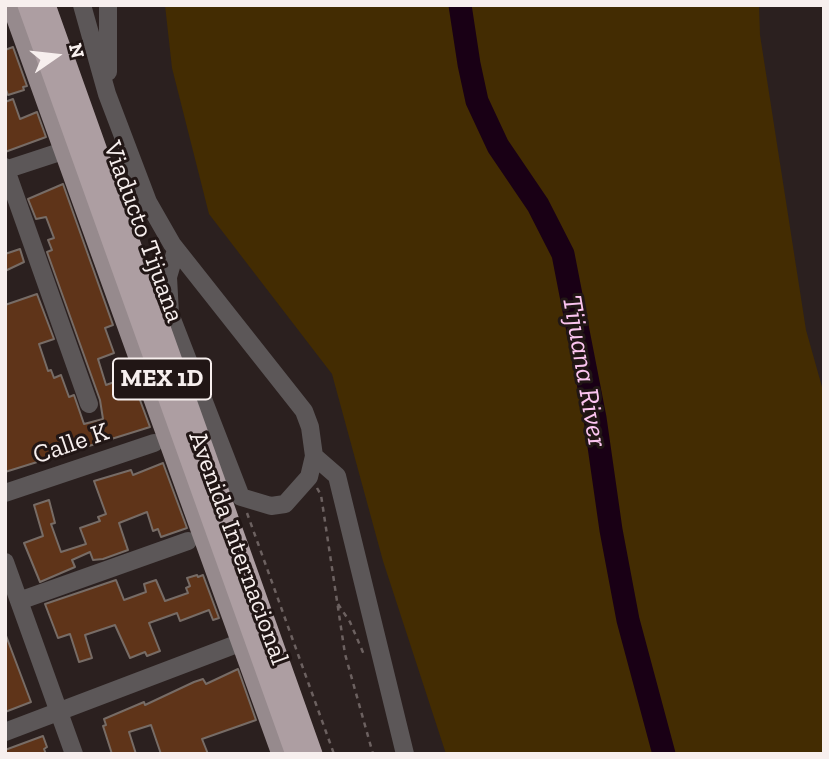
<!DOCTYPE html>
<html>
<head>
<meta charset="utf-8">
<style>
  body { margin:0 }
  #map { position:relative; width:829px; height:759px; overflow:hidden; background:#2b201f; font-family:"Zilla Slab",serif }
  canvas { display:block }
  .frame { position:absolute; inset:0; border:7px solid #f7efee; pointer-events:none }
  .north { position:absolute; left:21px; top:21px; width:70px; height:70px; -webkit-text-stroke:5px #211615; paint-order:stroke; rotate:76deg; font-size:19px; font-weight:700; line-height:28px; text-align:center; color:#f7efee }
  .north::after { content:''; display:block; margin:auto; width:24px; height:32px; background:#f7efee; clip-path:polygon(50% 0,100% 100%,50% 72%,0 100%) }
</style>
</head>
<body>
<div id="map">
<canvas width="829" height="759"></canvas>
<div class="frame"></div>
<div class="north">N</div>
</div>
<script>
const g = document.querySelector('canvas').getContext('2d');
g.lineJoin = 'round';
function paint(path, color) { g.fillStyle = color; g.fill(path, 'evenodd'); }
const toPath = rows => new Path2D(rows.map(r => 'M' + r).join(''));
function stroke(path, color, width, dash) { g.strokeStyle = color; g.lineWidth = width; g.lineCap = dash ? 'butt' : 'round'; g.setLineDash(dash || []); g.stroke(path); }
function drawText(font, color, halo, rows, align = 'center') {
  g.font = font + ' "Zilla Slab",serif'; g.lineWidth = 6; g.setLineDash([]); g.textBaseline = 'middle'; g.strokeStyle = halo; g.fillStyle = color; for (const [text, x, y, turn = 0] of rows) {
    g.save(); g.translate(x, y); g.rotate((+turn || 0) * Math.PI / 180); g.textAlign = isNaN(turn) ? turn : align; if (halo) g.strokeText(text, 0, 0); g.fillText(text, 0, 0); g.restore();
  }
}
paint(toPath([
  [165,5,759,5,760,35,806,330,824,394,824,754,446,754,383,561,332,374,209,214,172,68]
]), '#432c02');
stroke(toPath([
  [460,5,469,64,477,101,498,146,538,205,563,254,595,418,611,530,628,620,664,754]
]), '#190015', 23);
const building = toPath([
  [13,47,27,86,23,87,24,90,8,95,5,87,5,50,13,47],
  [13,99,20,119,37,112,46,137,5,152,5,102,13,99],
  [63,184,113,325,105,328,114,353,98,359,106,385,131,376,150,427,5,472,5,305,37,294,54,339,39,344,48,371,51,370,54,378,61,375,69,397,74,395,84,424,103,419,100,400,47,252,52,250,48,240,54,238,46,217,36,219,28,199,63,184],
  [20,249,24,262,5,271,5,254,20,249],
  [163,463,187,528,161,537,158,529,153,531,147,512,119,523,128,550,103,559,93,560,90,552,72,560,75,567,40,582,24,543,43,536,34,505,49,500,55,523,51,524,61,552,86,544,80,528,100,521,98,517,106,514,94,481,131,470,133,475,163,463],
  [197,575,198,577,203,575,219,618,213,620,209,610,180,621,177,613,149,623,160,651,147,656,145,652,130,658,115,625,85,635,92,658,79,662,70,634,58,638,45,604,116,580,124,600,146,592,144,584,156,580,165,601,188,593,186,588,190,586,187,578,197,575],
  [5,633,31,702,5,712,5,633],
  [238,669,256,720,202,739,208,754,161,754,151,725,129,732,136,754,112,754,103,726,106,725,104,719,144,702,145,705,194,682,203,679,206,684,238,669],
  [43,736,47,747,44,749,46,754,5,754,5,750,43,736]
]);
paint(building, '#5f3419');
stroke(building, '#776c66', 2);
stroke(toPath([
  [317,488,321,495,345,654,373,754],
  [247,513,334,754],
  [338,604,350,622,365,657]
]), '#6c6160', 2.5, [5, 5]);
stroke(toPath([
  [82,5,107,94,148,202,172,244,304,411,310,427,314,456,309,477,285,504,271,506,241,497,170,314,168,277,176,250],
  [108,72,108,5],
  [5,167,89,404],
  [5,170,66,150],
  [314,456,337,476,405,754],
  [5,493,154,443],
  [5,562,74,754],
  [19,601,188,541],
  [5,732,242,642]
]), '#5c5758', 18);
stroke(toPath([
  [12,5,282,754]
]), '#968a8d', 21);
stroke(toPath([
  [28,5,296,754],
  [45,5,312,754]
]), '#ad9ea2', 21);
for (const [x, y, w] of [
  [162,379,98]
]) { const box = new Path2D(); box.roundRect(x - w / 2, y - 20.5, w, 41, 5); g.fillStyle = '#211615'; g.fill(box); stroke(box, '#f7efee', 2); }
drawText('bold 24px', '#f7efee', null, [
  ["MEX 1D",162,379]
]);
drawText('26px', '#f7efee', '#211615', [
  ["Viaducto Tijuana",143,232,70],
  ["Calle K",71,444,-19],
  ["Avenida Internacional",238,548,70]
]);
drawText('italic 28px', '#fcc5f0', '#211615', [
  ["Tijuana River",584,371,80]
]);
</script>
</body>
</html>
